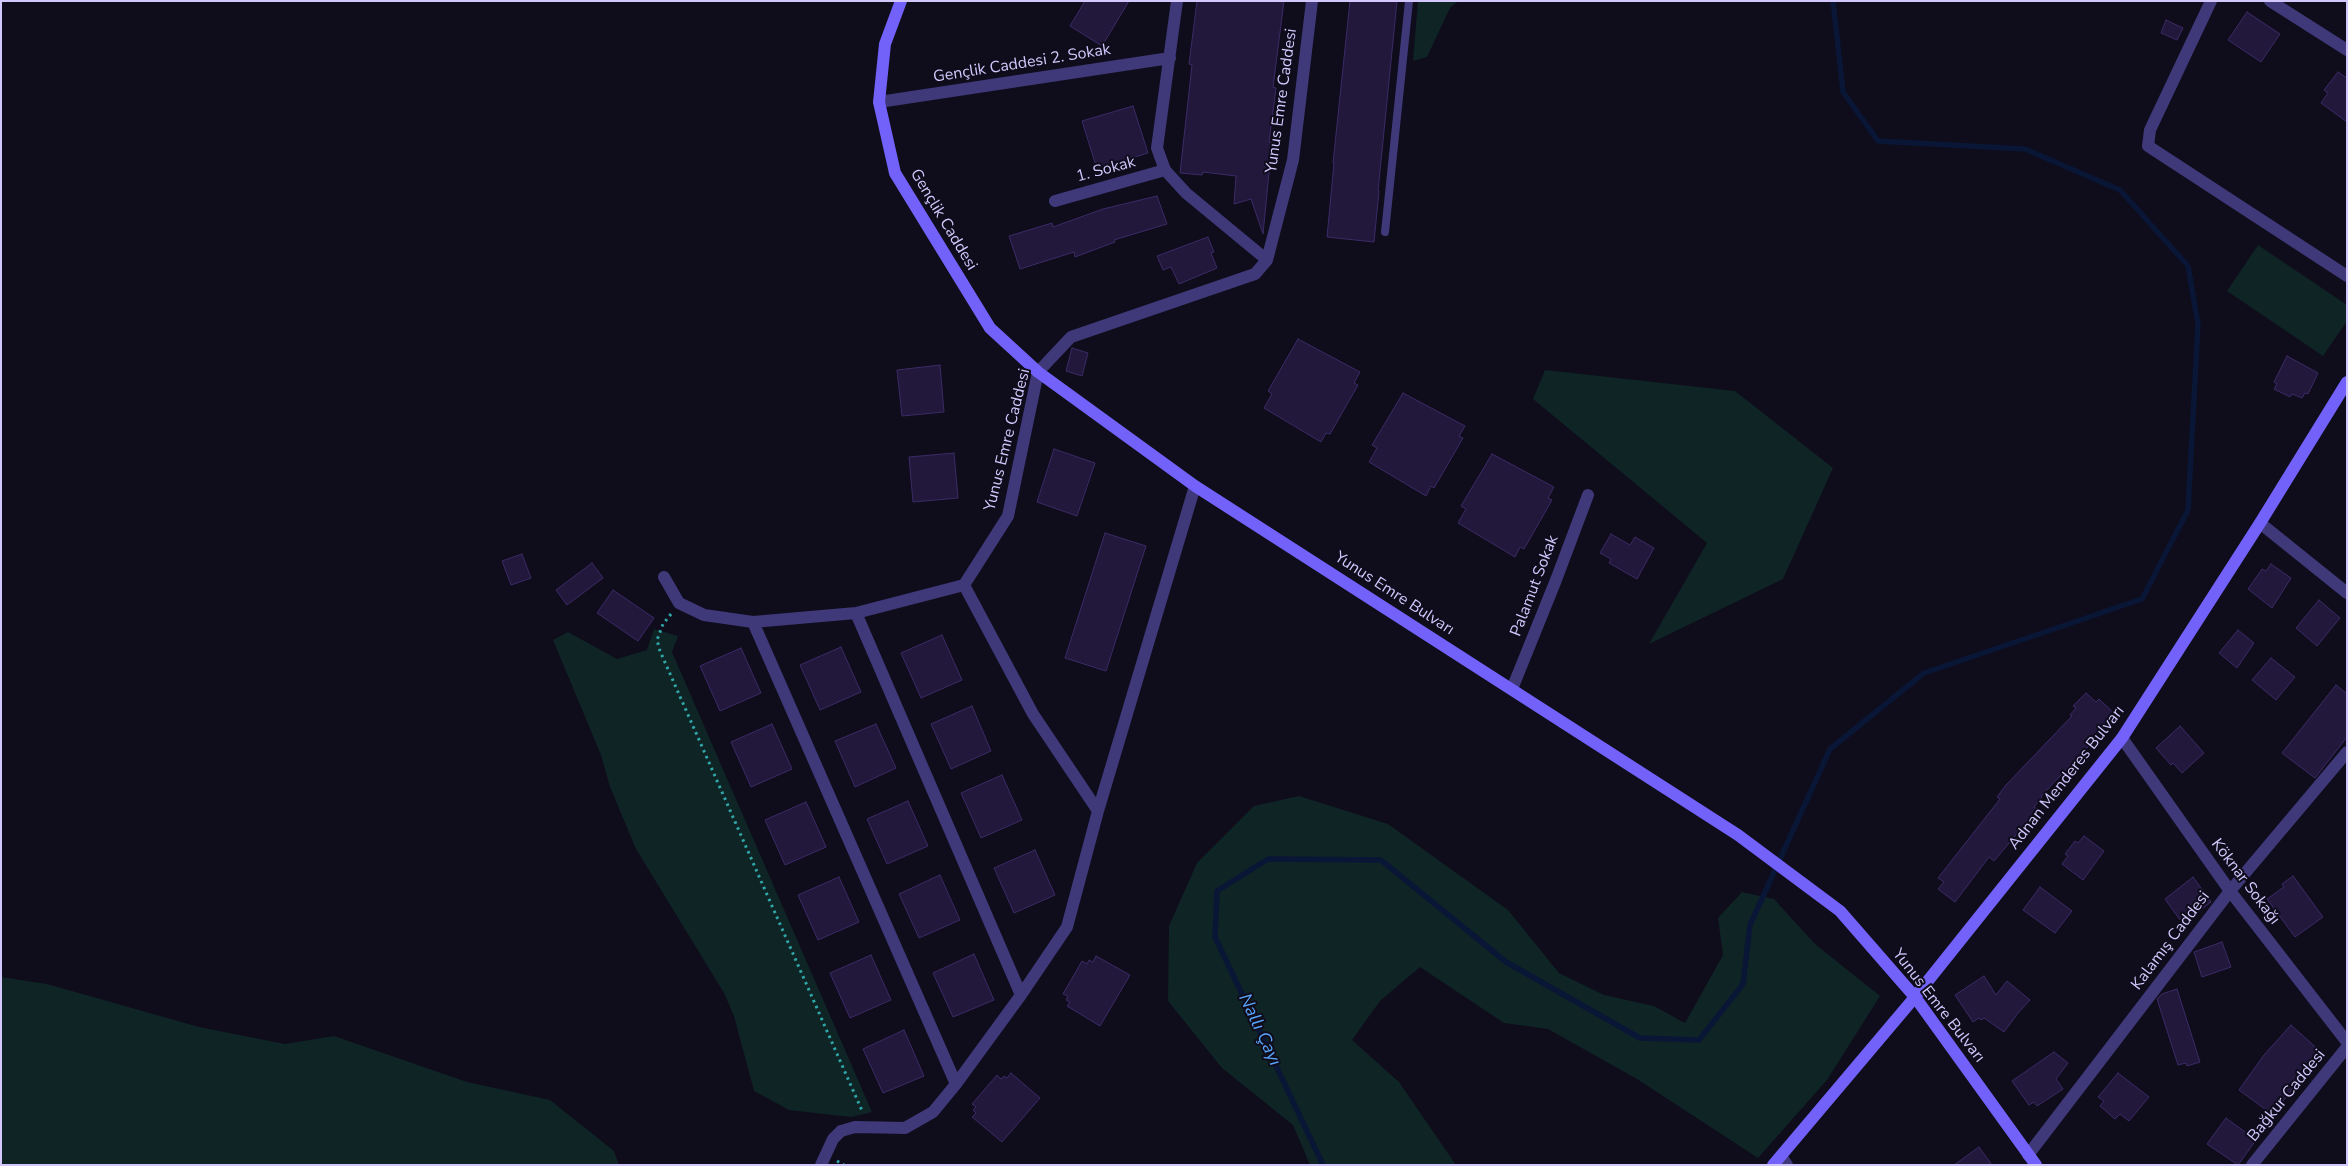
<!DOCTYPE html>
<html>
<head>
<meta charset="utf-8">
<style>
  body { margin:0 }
  #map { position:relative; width:2348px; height:1166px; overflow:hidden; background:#0f0c1b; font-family:"Nunito Sans",sans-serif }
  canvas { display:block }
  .frame { position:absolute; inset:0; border:2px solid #d2c8fd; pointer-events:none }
</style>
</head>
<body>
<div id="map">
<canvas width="2348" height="1166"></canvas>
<div class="frame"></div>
</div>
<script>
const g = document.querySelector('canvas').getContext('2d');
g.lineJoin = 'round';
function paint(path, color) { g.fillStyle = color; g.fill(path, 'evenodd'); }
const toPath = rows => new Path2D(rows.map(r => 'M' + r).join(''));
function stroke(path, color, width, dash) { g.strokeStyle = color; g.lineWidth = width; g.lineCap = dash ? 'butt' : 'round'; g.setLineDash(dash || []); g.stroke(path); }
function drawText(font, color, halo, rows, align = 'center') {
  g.font = font + ' "Nunito Sans",sans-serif'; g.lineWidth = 4; g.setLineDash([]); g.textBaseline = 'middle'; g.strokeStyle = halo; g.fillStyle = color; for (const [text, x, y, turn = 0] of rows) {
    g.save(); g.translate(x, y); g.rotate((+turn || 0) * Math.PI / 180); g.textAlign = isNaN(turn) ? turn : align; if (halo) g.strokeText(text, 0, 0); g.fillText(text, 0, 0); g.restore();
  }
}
paint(toPath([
  [1418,1,1458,1,1450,8,1427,57,1413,61],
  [2258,245,2347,305,2347,321,2323,356,2227,291],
  [1545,370,1735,391,1833,468,1783,579,1649,644,1707,543,1533,399],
  [654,629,678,636,672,652,872,1112,851,1117,789,1110,754,1091,734,1016,724,993,636,849,610,787,601,755,553,640,568,632,617,659,647,650],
  [1299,796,1388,824,1508,910,1559,973,1604,995,1654,1006,1685,1023,1723,955,1718,918,1742,892,1774,899,1815,944,1880,996,1827,1080,1758,1158,1637,1079,1548,1029,1504,1023,1420,967,1380,1001,1352,1040,1399,1082,1456,1165,1310,1165,1293,1125,1222,1068,1168,1001,1169,926,1197,863,1254,806],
  [1,977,47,984,199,1027,285,1044,334,1036,467,1082,550,1100,614,1151,619,1165,1,1165]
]), '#0f2425');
stroke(toPath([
  [1323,1165,1215,937,1217,891,1268,859,1381,860,1506,962,1640,1038,1699,1040,1743,984,1750,925,1830,749,1924,673,2142,599,2188,510,2198,324,2188,266,2120,190,2025,149,1878,141,1843,92,1833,1]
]), '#0a1636', 5.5);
const building = toPath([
  [1085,1,1129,1,1102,46,1070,26,1085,1],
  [1197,1,1284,1,1273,87,1276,88,1269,142,1272,143,1263,234,1251,199,1234,204,1236,176,1203,172,1202,175,1180,173,1192,65,1189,64,1197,1],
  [1350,1,1397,1,1378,191,1379,191,1374,242,1327,237,1334,163,1333,163,1350,1],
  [2247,12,2280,34,2261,62,2228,40,2247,12],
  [2166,20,2183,28,2177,40,2161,33,2166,20],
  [2338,72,2347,78,2347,122,2321,103,2328,93,2324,90,2338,72],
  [1133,106,1148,153,1097,169,1082,121,1133,106],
  [1157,196,1167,224,1114,240,1115,242,1075,257,1074,252,1020,269,1009,236,1052,223,1053,227,1103,209,1157,196],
  [1208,237,1214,252,1211,253,1217,268,1179,284,1171,267,1163,270,1157,256,1208,237],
  [1298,339,1360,372,1354,383,1358,385,1330,434,1326,433,1321,442,1264,408,1272,394,1268,391,1298,339],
  [1072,348,1088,353,1082,376,1066,371,1072,348],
  [2287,356,2318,373,2308,394,2305,393,2302,398,2292,394,2290,397,2274,389,2277,384,2274,382,2287,356],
  [940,365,944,412,902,416,897,370,940,365],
  [1403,393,1465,426,1459,436,1463,438,1434,488,1431,486,1426,496,1369,462,1377,448,1372,445,1403,393],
  [1054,449,1095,463,1077,516,1037,502,1054,449],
  [954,453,958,498,913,502,909,457,954,453],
  [1492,454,1554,487,1548,498,1552,500,1524,549,1520,547,1515,557,1458,523,1466,509,1461,506,1492,454],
  [1105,533,1146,546,1106,671,1065,658,1105,533],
  [1611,534,1630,545,1635,537,1654,548,1637,579,1609,563,1611,559,1600,553,1611,534],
  [522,554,531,578,511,585,502,561,522,554],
  [592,563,603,578,567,605,556,590,592,563],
  [2271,564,2291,578,2272,608,2248,589,2262,569,2266,571,2271,564],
  [613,590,654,618,638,641,597,613,613,590],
  [2319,600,2340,618,2317,646,2296,628,2319,600],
  [2238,630,2254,643,2237,668,2219,653,2238,630],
  [942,635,962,680,921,698,901,653,942,635],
  [841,647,861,692,820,710,800,665,841,647],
  [741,648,761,693,720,711,700,666,741,648],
  [2271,658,2295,677,2276,700,2252,680,2271,658],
  [2336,685,2347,694,2347,737,2315,778,2282,753,2336,685],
  [2086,693,2096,702,2099,699,2117,716,2041,796,2042,797,2034,807,2037,809,2026,823,1994,861,1989,857,1955,902,1938,889,1944,882,1938,878,2000,799,1997,797,2006,785,2072,716,2070,715,2076,708,2073,706,2086,693],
  [972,706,991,751,951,769,931,724,972,706],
  [772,724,792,769,751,787,731,742,772,724],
  [876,724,896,768,855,787,835,741,876,724],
  [2180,726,2204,753,2182,773,2173,763,2171,765,2156,748,2180,726],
  [1002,775,1022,820,981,838,961,793,1002,775],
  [908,801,928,846,887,864,867,819,908,801],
  [806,802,826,847,785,865,765,820,806,802],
  [2084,836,2104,851,2083,880,2062,864,2068,856,2065,854,2075,841,2078,843,2084,836],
  [1035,850,1055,895,1014,913,994,868,1035,850],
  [940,875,960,920,919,938,899,894,940,875],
  [2293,876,2323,917,2295,937,2267,899,2284,887,2282,884,2293,876],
  [839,877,859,922,818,940,798,895,839,877],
  [2193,877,2211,902,2183,924,2165,899,2193,877],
  [2040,887,2072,911,2055,933,2023,910,2040,887],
  [2222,942,2231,967,2202,977,2194,952,2222,942],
  [974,954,994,1000,953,1017,933,973,974,954],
  [871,955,891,1000,850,1018,830,973,871,955],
  [1096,956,1130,975,1100,1026,1067,1006,1070,1002,1066,1000,1068,996,1063,994,1082,961,1087,964,1089,960,1093,962,1096,956],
  [1984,976,1996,995,2007,981,2030,1000,2018,1013,2004,1032,1984,1018,1981,1020,1979,1018,1973,1022,1955,995,1984,976],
  [2177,989,2200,1062,2187,1066,2186,1063,2178,1065,2157,999,2162,994,2177,989],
  [2291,1025,2322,1053,2320,1056,2323,1058,2306,1077,2303,1074,2273,1115,2239,1090,2264,1055,2291,1025],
  [904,1030,924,1076,883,1093,863,1049,904,1030],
  [2054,1052,2068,1063,2056,1079,2063,1089,2037,1106,2034,1102,2029,1105,2012,1081,2054,1052],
  [1011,1073,1040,1098,1002,1142,972,1117,976,1113,973,1110,976,1107,972,1104,997,1075,1001,1079,1004,1076,1007,1078,1011,1073],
  [2118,1073,2149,1097,2129,1121,2120,1114,2115,1119,2100,1106,2104,1101,2098,1097,2118,1073],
  [2226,1118,2256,1140,2238,1165,2207,1144,2226,1118],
  [1979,1147,1992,1165,1954,1165,1979,1147]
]);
paint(building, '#22183b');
stroke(building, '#3c2b67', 1);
stroke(toPath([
  [671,614,663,624,657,640,660,651,863,1113],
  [837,1161,844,1165]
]), '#30a6a8', 3, [2.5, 4]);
stroke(toPath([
  [1385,232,1409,1]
]), '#3f3879', 8);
stroke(toPath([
  [1177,1,1157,148,1165,170,1186,193,1267,260],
  [2211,1,2150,130,2148,146,2347,276],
  [2270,1,2347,50],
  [879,102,1170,58],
  [1055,201,1165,170],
  [2260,523,2347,593],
  [664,577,679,603,704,615,753,622,856,613,964,585,1008,516,1038,372,1071,337,1255,274,1267,260,1293,160,1312,1],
  [964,585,1033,714,1098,811],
  [856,613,1021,995],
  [753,622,956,1084,1021,995,1067,927,1098,811,1195,486],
  [1512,689,1556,580,1588,495],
  [2122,738,2230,891,2347,1042],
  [2028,1155,2230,891,2347,752],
  [1781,1156,1787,1165],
  [821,1165,833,1139,841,1131,855,1127,905,1128,933,1112,956,1084],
  [2252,1165,2347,1047]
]), '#3f3879', 12);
stroke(toPath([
  [901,1,885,44,879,102,895,173,990,328,1038,372,1195,486,1738,835,1840,911,1915,997,2036,1165],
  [1773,1165,1915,997,2122,738,2260,523,2347,382]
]), '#7262fa', 12);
drawText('16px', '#d2c8fd', '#0f0c1b', [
  ["Gençlik Caddesi 2. Sokak",1022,64,-9],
  ["Yunus Emre Caddesi",1282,101,-82],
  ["1. Sokak",1106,170,-15],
  ["Gençlik Caddesi",943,220,59],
  ["Yunus Emre Caddesi",1008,440,-76],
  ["Palamut Sokak",1535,586,-69],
  ["Yunus Emre Bulvarı",1394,594,33],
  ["Adnan Menderes Bulvarı",2067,778,-52],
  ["Köknar Sokağı",2245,882,53],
  ["Kalamış Caddesi",2171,941,-53],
  ["Yunus Emre Bulvarı",1938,1006,52],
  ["Bağkur Caddesi",2287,1096,-51]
]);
drawText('italic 18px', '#59a3f9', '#0f0c1b', [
  ["Nallı Çayı",1259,1030,65]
]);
</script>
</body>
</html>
